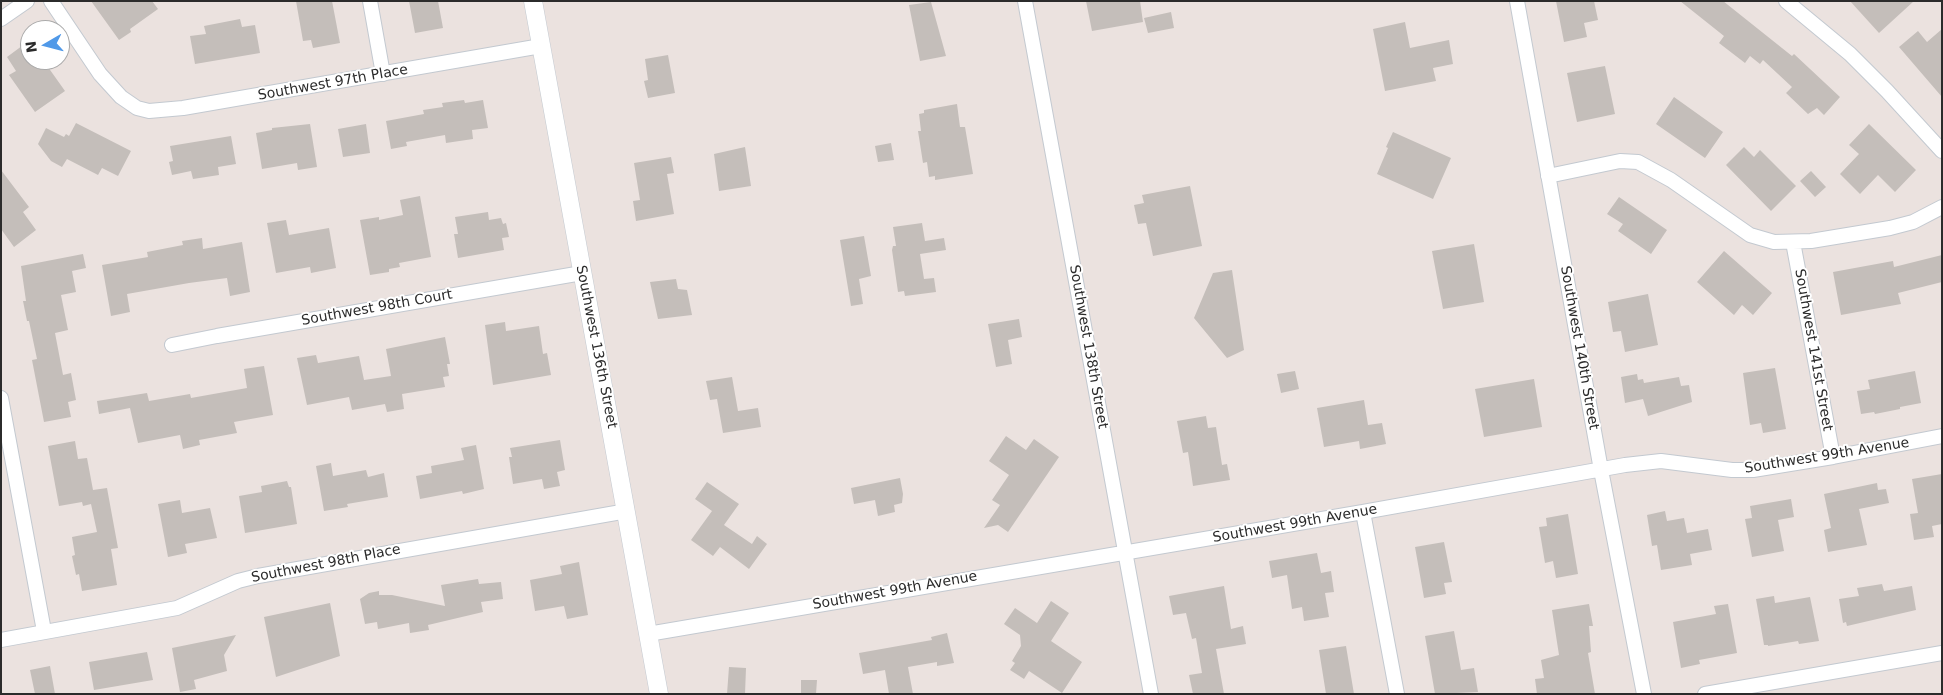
<!DOCTYPE html>
<html>
<head>
<meta charset="utf-8">
<style>
  body { margin:0 }
  #map { position:relative; width:1943px; height:695px; overflow:hidden; background:#ebe2df; font-family:"DejaVu Sans",sans-serif }
  canvas { display:block }
  .frame { position:absolute; inset:0; border:2px solid #2b2b2b; pointer-events:none }
  .north { position:absolute; left:20px; top:20px; width:50px; height:50px; box-sizing:border-box; background:#fff; border:1px solid #aaa; border-radius:50%; rotate:262deg; font-size:14px; font-weight:700; line-height:20px; text-align:center; color:#2b2b2b }
  .north::after { content:''; display:block; margin:auto; width:18px; height:22px; background:#5099e8; clip-path:polygon(50% 0,100% 100%,50% 72%,0 100%) }
</style>
</head>
<body>
<div id="map">
<canvas width="1943" height="695"></canvas>
<div class="frame"></div>
<div class="north">N</div>
</div>
<script>
const g = document.querySelector('canvas').getContext('2d');
g.lineJoin = 'round';
function paint(path, color) { g.fillStyle = color; g.fill(path, 'evenodd'); }
const toPath = rows => new Path2D(rows.map(r => 'M' + r).join(''));
function stroke(path, color, width, dash) { g.strokeStyle = color; g.lineWidth = width; g.lineCap = dash ? 'butt' : 'round'; g.setLineDash(dash || []); g.stroke(path); }
function drawText(font, color, halo, rows, align = 'center') {
  g.font = font + ' "DejaVu Sans",sans-serif'; g.lineWidth = 4; g.setLineDash([]); g.textBaseline = 'middle'; g.strokeStyle = halo; g.fillStyle = color; for (const [text, x, y, turn = 0] of rows) {
    g.save(); g.translate(x, y); g.rotate((+turn || 0) * Math.PI / 180); g.textAlign = isNaN(turn) ? turn : align; if (halo) g.strokeText(text, 0, 0); g.fillText(text, 0, 0); g.restore();
  }
}
paint(toPath([
  [91,1,152,1,158,9,130,29,131,32,119,40],
  [296,1,332,1,340,43,313,48,311,40,303,41],
  [409,1,438,1,443,28,415,33],
  [1086,1,1140,1,1143,22,1092,31],
  [1556,1,1594,1,1598,20,1584,23,1587,37,1564,42],
  [1680,1,1723,1,1792,56,1794,54,1840,97,1824,115,1817,108,1808,114,1786,93,1792,87,1763,60,1760,64,1750,56,1745,63,1719,43,1724,36],
  [1850,1,1914,1,1879,33],
  [931,2,946,56,920,61,909,5],
  [1171,12,1174,28,1148,33,1144,18],
  [240,19,242,27,255,25,260,53,195,64,190,36,206,34,204,26],
  [1405,22,1410,48,1449,40,1453,64,1433,68,1436,81,1385,91,1373,29],
  [1942,29,1942,97,1899,47,1918,31,1927,42],
  [30,40,30,60,43,60,65,91,35,112,9,75,16,71,7,57],
  [668,55,675,93,648,98,644,81,648,80,645,59],
  [1605,66,1615,114,1577,122,1567,73],
  [1674,97,1723,132,1705,158,1656,124],
  [464,100,465,103,483,100,488,128,472,130,473,139,446,143,445,135,406,142,407,146,391,149,386,121,424,114,423,110,443,107,442,103],
  [957,104,960,127,965,127,973,174,935,180,935,176,929,177,927,162,923,163,918,131,921,131,919,114,924,113,924,110],
  [76,123,131,151,118,176,102,168,98,175,67,159,62,167,51,161,38,144,46,128,64,137,66,134,69,136],
  [310,124,317,167,298,170,297,163,262,169,256,133,272,130,272,128],
  [366,124,370,153,343,157,338,129],
  [1869,124,1916,170,1895,192,1878,175,1860,194,1840,174,1859,154,1849,145],
  [1393,132,1451,158,1433,199,1377,174,1388,148,1386,147],
  [231,136,236,164,218,167,219,175,193,179,191,171,172,175,169,162,173,161,170,146],
  [891,143,894,160,878,162,875,146],
  [745,147,751,186,719,191,714,154],
  [1744,147,1754,157,1760,150,1796,186,1771,211,1726,165],
  [671,157,674,173,667,174,674,214,636,221,633,201,640,200,634,163],
  [1,170,29,207,23,212,36,230,14,247,1,229],
  [1811,171,1826,187,1815,197,1800,181],
  [1190,186,1202,246,1153,256,1146,223,1138,224,1134,205,1144,203,1142,195],
  [420,196,431,257,399,263,400,267,389,269,389,272,370,275,360,220,379,217,379,220,403,215,400,200],
  [1619,197,1667,230,1651,254,1618,231,1623,224,1607,214],
  [488,212,489,220,501,218,503,224,506,223,509,237,502,238,504,250,458,258,454,234,458,234,455,217],
  [286,220,289,235,329,228,336,268,311,273,310,267,276,273,267,223],
  [922,223,925,241,944,238,946,250,920,254,924,279,934,278,936,292,905,296,904,291,898,292,892,250,893,246,896,246,893,227],
  [864,236,871,276,859,279,863,304,851,306,840,240],
  [202,238,203,249,242,242,250,292,230,296,227,278,189,283,127,294,130,312,111,316,102,265,148,257,147,252,183,245,182,241],
  [1474,244,1484,302,1443,309,1432,251],
  [1724,251,1772,293,1753,315,1742,305,1734,315,1697,282],
  [83,254,86,268,72,271,76,292,61,295,68,330,55,333,63,375,71,373,76,400,68,402,71,417,44,422,32,360,37,359,29,321,27,321,23,301,26,301,21,266],
  [1942,255,1942,282,1898,293,1901,304,1841,315,1833,272,1893,261,1894,267],
  [1232,270,1244,350,1227,358,1194,318,1213,273],
  [676,279,678,289,687,290,692,315,658,319,650,282],
  [1648,294,1658,345,1625,352,1621,331,1613,332,1608,302],
  [1019,319,1022,337,1008,340,1012,364,996,367,988,324],
  [505,322,506,331,539,326,543,354,547,353,551,375,493,385,485,325],
  [445,337,450,364,447,364,449,376,443,377,445,387,402,394,404,409,387,412,385,404,352,410,349,397,307,405,297,358,316,355,318,363,359,356,364,380,391,376,386,349],
  [264,366,273,415,234,422,237,433,199,440,200,445,183,449,180,435,138,443,130,408,99,414,97,401,147,393,149,401,190,394,191,398,247,388,244,369],
  [1775,368,1786,429,1763,433,1761,423,1750,425,1743,373],
  [1295,371,1299,389,1281,393,1277,374],
  [1915,371,1921,403,1900,407,1900,409,1875,414,1874,412,1861,414,1857,391,1870,389,1868,380],
  [1637,374,1638,380,1643,379,1644,383,1679,377,1681,386,1689,385,1692,402,1648,416,1643,399,1625,403,1621,377],
  [732,377,738,411,758,408,761,427,723,433,717,399,710,400,706,381],
  [1534,379,1542,427,1484,437,1475,389],
  [1364,400,1368,425,1382,423,1386,444,1360,449,1359,441,1324,447,1317,408],
  [1206,416,1208,428,1216,427,1222,465,1227,464,1230,480,1193,486,1188,452,1183,453,1177,421],
  [1006,436,1026,450,1034,439,1059,457,1008,532,998,525,984,528,1000,505,992,500,1009,475,989,461],
  [560,440,565,470,557,472,560,486,544,489,542,479,513,484,509,457,512,457,510,448],
  [75,441,78,459,87,458,93,490,107,488,118,548,111,549,117,585,82,591,79,574,76,575,72,556,75,555,72,537,97,532,91,504,83,506,82,502,59,506,48,446],
  [476,445,484,489,463,494,462,491,420,499,416,476,432,473,431,466,464,460,461,448],
  [331,463,333,476,366,470,368,477,384,473,388,497,347,504,348,507,324,511,316,466],
  [1942,474,1942,524,1932,526,1934,537,1914,540,1910,514,1918,513,1912,479],
  [900,478,903,494,902,503,894,505,895,512,878,516,875,500,854,504,851,488],
  [287,481,289,487,291,487,297,524,245,533,239,496,262,492,261,486],
  [707,482,739,504,724,525,752,544,757,536,767,544,749,569,720,547,713,556,691,540,712,511,695,499],
  [1877,483,1878,490,1886,489,1889,503,1859,509,1867,545,1828,552,1824,530,1831,528,1824,494],
  [1791,499,1794,517,1778,520,1784,551,1752,557,1745,519,1752,518,1750,506],
  [180,500,182,513,210,508,217,538,185,544,187,553,168,557,158,504],
  [1665,511,1667,521,1684,518,1687,533,1708,529,1712,550,1690,554,1692,565,1661,570,1657,545,1652,546,1647,515],
  [1568,514,1578,574,1556,578,1553,561,1545,563,1539,527,1547,526,1546,518],
  [1444,542,1452,582,1444,583,1446,594,1424,598,1415,547],
  [1317,553,1321,573,1331,571,1334,592,1325,593,1329,617,1304,621,1302,607,1292,609,1287,575,1272,578,1269,561],
  [579,562,588,615,567,619,564,606,535,611,530,580,562,574,560,566],
  [478,579,479,584,501,582,503,599,481,602,483,612,428,625,429,630,410,633,409,623,378,629,377,622,365,624,360,599,369,593,379,591,379,595,392,595,445,606,441,585],
  [1882,584,1884,591,1912,586,1916,610,1847,626,1846,622,1843,623,1839,599,1859,596,1857,588],
  [1224,586,1231,629,1243,626,1246,644,1216,649,1224,694,1193,694,1189,675,1202,673,1196,638,1192,639,1186,613,1173,615,1169,596],
  [1774,596,1775,603,1810,597,1819,641,1799,644,1798,641,1768,646,1768,645,1764,645,1756,599],
  [1051,601,1069,613,1051,641,1082,662,1062,693,1029,671,1024,679,1010,670,1015,663,1012,661,1021,646,1020,635,1004,624,1015,608,1037,623],
  [330,603,340,656,276,677,264,617],
  [1589,604,1593,626,1589,626,1591,652,1588,653,1595,694,1537,694,1535,679,1544,678,1541,660,1559,655,1552,610],
  [1728,604,1737,653,1699,660,1700,664,1681,668,1673,622,1716,614,1714,606],
  [1454,631,1461,670,1474,668,1478,692,1435,694,1425,636],
  [947,633,954,663,937,666,937,662,908,667,913,694,889,694,885,670,863,674,859,653,932,640,931,637],
  [236,635,224,655,227,671,194,680,196,689,180,692,172,648],
  [1346,646,1354,694,1326,694,1319,650],
  [147,652,153,680,94,690,89,662],
  [50,666,55,694,35,694,30,670],
  [729,667,746,668,745,694,727,694],
  [801,680,817,680,816,694,801,694]
]), '#c4beba');
const minor = toPath([
  [51,1,100,74,121,97,137,108,149,111,183,108,541,46],
  [370,1,383,74],
  [1025,1,1151,694],
  [1517,1,1601,470,1644,694],
  [1786,1,1850,54,1887,91,1942,151],
  [1,19,27,1],
  [1548,176,1620,161,1638,162,1671,180,1750,235,1774,242,1811,241,1890,228,1913,222,1942,207],
  [1793,242,1833,457],
  [172,345,217,336,582,273],
  [1,398,44,631],
  [1363,512,1397,694],
  [648,634,1363,512,1625,465,1661,461,1732,470,1753,470,1833,457,1942,436],
  [1,640,177,608,238,581,258,576,627,511],
  [1705,694,1942,653]
]);
const tertiary = toPath([
  [533,1,659,694]
]);
stroke(minor, '#c3c9d0', 16);
stroke(tertiary, '#c3c9d0', 19);
stroke(minor, '#fff', 14);
stroke(tertiary, '#fff', 18);
drawText('14px', '#2b2b2b', '#fff', [
  ["Southwest 97th Place",333,83,-10],
  ["Southwest 98th Court",377,308,-10],
  ["Southwest 136th Street",596,347,79],
  ["Southwest 138th Street",1088,347,80],
  ["Southwest 140th Street",1579,348,80],
  ["Southwest 141st Street",1813,350,80],
  ["Southwest 99th Avenue",1827,456,-9],
  ["Southwest 99th Avenue",1295,524,-10],
  ["Southwest 98th Place",326,564,-11],
  ["Southwest 99th Avenue",895,591,-10]
]);
</script>
</body>
</html>
